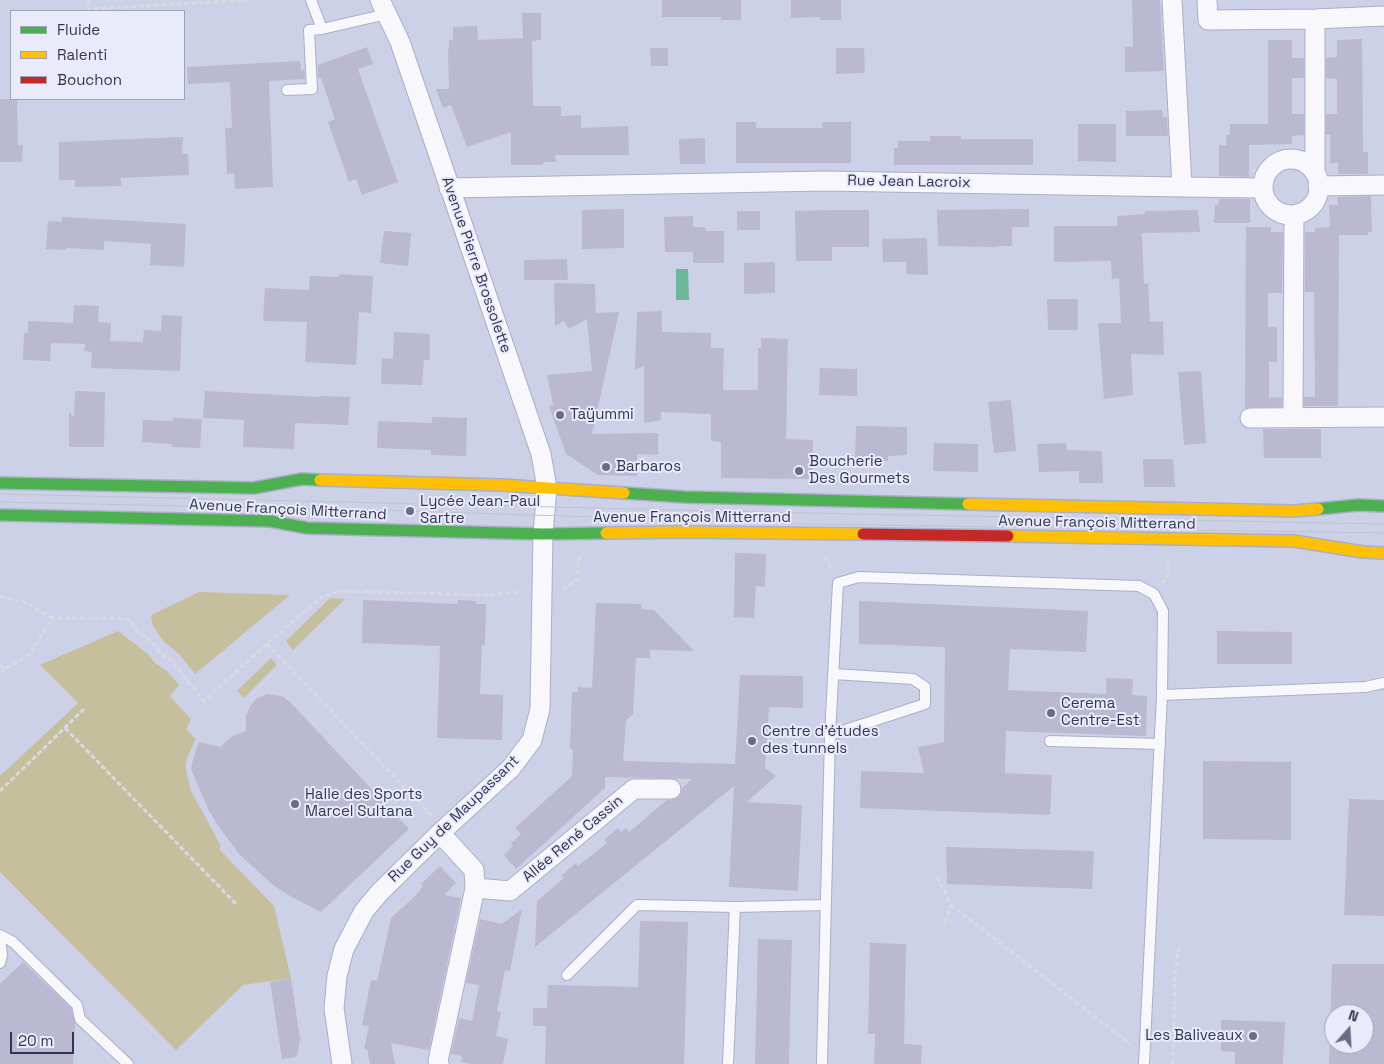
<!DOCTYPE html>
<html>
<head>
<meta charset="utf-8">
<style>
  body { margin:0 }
  #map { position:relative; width:1384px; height:1064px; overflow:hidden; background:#cdd1e8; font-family:"Space Grotesk",sans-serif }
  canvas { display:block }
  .legend { position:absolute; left:10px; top:10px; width:175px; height:90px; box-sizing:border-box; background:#e9ebfa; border:1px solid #a0a3b7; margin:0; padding:6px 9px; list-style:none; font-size:15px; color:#323652 }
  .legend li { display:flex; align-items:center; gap:10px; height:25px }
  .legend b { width:25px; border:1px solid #a0a3b7 }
  .north { position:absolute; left:1324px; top:1004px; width:50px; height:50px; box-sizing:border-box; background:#e9ebfa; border:1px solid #a0a3b7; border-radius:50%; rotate:19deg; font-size:14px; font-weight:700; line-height:20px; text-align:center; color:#323652 }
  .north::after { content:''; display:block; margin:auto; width:18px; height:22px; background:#686c86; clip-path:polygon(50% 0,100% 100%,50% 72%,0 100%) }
  .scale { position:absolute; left:10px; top:1032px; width:64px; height:22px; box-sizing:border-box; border:2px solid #323652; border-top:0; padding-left:6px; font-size:15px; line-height:18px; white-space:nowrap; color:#323652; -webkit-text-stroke:4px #e9ebfa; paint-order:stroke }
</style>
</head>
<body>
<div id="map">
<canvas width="1384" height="1064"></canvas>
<ul class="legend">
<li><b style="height:6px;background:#4caf50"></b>Fluide</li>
<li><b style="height:6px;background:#ffc107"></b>Ralenti</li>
<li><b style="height:6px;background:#c62828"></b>Bouchon</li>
</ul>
<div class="north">N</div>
<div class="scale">20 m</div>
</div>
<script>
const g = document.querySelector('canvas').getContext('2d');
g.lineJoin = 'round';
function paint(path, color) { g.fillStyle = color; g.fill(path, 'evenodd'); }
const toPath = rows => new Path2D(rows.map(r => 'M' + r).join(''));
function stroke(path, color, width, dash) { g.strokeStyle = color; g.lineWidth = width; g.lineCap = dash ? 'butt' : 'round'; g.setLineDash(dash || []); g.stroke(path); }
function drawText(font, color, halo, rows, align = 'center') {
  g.font = font + ' "Space Grotesk",sans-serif'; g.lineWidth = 4; g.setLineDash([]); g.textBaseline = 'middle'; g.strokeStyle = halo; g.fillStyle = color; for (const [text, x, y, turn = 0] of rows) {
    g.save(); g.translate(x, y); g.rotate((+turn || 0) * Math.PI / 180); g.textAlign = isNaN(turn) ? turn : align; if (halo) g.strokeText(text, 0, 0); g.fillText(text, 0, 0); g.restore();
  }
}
paint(toPath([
  [199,592,290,595,195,674,179,654,163,641,152,624,151,615],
  [330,598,345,599,293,650,286,641],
  [118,631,148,654,155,663,167,671,179,685,170,696,191,719,186,729,196,739,186,760,186,769,191,791,221,846,219,849,274,906,291,978,243,985,176,1050,0,872,0,776,78,703,40,665],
  [271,658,277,665,244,698,237,691]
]), '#c6bf9d');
paint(toPath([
  [676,269,688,269,689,300,676,300]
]), '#6cb798');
paint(toPath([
  [662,0,741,0,741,20,721,20,721,17,662,17],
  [791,0,841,0,841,20,820,20,820,17,791,18],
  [1132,0,1160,0,1164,71,1125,72,1125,47,1133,47],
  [522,13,541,13,541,40,532,41,533,106,561,106,561,116,581,115,581,128,628,126,629,155,555,155,556,162,543,162,543,165,511,165,511,132,467,147,451,105,443,108,436,89,449,89,448,49,449,49,449,40,453,40,453,27,477,26,478,40,523,38],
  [1362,39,1363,152,1368,152,1368,174,1338,174,1338,163,1330,163,1330,135,1326,135,1326,114,1337,114,1337,79,1326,78,1326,58,1337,57,1337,40],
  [1268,40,1292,40,1292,58,1304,58,1304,78,1292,78,1292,114,1304,114,1304,135,1292,136,1292,144,1249,145,1249,177,1219,176,1219,145,1226,145,1226,135,1230,135,1230,124,1268,124],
  [367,47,373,64,358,69,398,182,362,195,356,179,349,182,328,122,335,119,321,78,318,78,318,65],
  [650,48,668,48,668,66,651,66],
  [836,48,864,48,865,73,836,74],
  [300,61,301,71,304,69,305,79,269,81,273,187,235,189,234,173,227,174,225,128,232,128,230,82,188,84,187,67],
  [0,99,17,99,18,145,23,145,22,162,0,162],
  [1162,110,1163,117,1167,117,1168,136,1126,136,1126,111],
  [736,122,756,122,756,128,823,128,822,122,851,122,851,163,736,163],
  [1078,124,1116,124,1116,162,1078,161],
  [930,136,961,136,961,139,1033,139,1033,165,894,165,894,148,898,148,898,141,930,141],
  [183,137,182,154,188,154,189,175,121,178,121,186,75,187,75,180,59,180,59,142],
  [705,138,705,164,680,164,679,139],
  [1371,196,1372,232,1368,232,1368,235,1339,235,1338,406,1304,406,1304,397,1315,397,1314,292,1305,292,1305,232,1315,232,1315,228,1330,227,1329,205,1338,205,1337,197],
  [1219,199,1250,199,1250,223,1214,223,1215,205,1218,205],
  [624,209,624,248,582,249,582,210],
  [1029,209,1029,227,1012,227,1012,246,997,246,997,247,938,246,937,210],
  [831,210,869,210,869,247,832,247,832,261,796,261,795,211],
  [1198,210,1200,232,1142,233,1144,284,1148,283,1150,321,1163,322,1164,355,1131,354,1133,395,1104,399,1098,323,1121,323,1119,278,1112,279,1111,261,1054,262,1054,226,1118,226,1117,216,1145,214,1145,211],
  [737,211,760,211,760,230,737,230],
  [693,216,693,227,705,227,706,231,724,231,724,263,693,263,693,252,665,252,664,217],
  [62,217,186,224,184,267,150,265,151,244,104,241,104,250,66,248,65,250,46,249,48,221,62,222],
  [1246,227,1271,227,1271,232,1283,232,1282,293,1268,293,1268,327,1277,327,1277,362,1269,362,1269,398,1282,397,1282,407,1245,408],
  [384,231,411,233,408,266,380,263],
  [927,238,928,275,906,274,906,262,883,262,882,239],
  [567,259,568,280,524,280,524,260],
  [775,262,775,293,744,294,744,263],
  [339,274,373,276,371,313,359,312,356,365,305,362,307,322,263,321,265,288,309,290,310,276,339,277],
  [554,283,595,284,596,313,619,312,592,434,658,433,658,455,637,454,637,476,598,475,566,454,549,406,553,405,547,375,592,371,587,319,569,329,564,321,555,326],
  [1047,299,1078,299,1078,330,1048,330],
  [74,305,99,306,98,322,111,323,110,341,143,342,144,330,161,331,162,315,182,316,180,371,91,368,92,352,84,351,85,344,51,343,50,361,23,360,24,333,28,333,28,321,73,323],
  [662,311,662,332,711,333,711,348,724,348,723,390,758,390,758,348,761,348,761,338,788,339,786,439,813,440,812,479,721,478,721,442,711,441,711,414,661,412,661,420,644,423,644,366,635,370,637,312],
  [394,332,430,334,430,360,424,360,422,385,381,384,382,358,393,359],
  [820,368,857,369,857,396,819,395],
  [1201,371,1206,443,1184,445,1178,372],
  [75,391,105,392,104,447,69,447,69,412,74,417],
  [205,391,320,397,320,396,350,397,348,425,295,423,294,449,243,447,244,420,203,418],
  [1011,400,1016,451,994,453,988,402],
  [432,417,467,418,466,456,431,455,431,450,377,448,378,421,432,423],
  [173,418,202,419,200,448,172,447,172,444,142,442,143,420,173,421],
  [856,426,907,427,907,455,888,456,888,461,855,461],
  [1263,429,1321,429,1321,458,1264,458],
  [934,443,978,444,978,472,933,471],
  [1066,443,1067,450,1102,451,1103,483,1079,483,1079,471,1039,472,1037,444],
  [1143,459,1173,459,1175,487,1144,487],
  [735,553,766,554,765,587,756,586,754,618,734,617],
  [363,600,458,604,458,600,476,601,476,604,486,604,485,645,482,645,480,694,503,695,502,740,437,738,440,646,362,643],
  [859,601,1088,611,1086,652,1010,649,1008,690,1106,694,1106,678,1133,679,1132,695,1147,696,1146,736,1006,731,1005,773,1052,775,1050,815,860,808,861,771,924,773,918,747,944,742,945,647,859,644],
  [596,603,641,604,641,609,654,610,694,651,650,650,650,658,636,658,633,714,626,721,623,761,735,764,740,675,803,676,803,708,769,707,765,768,776,776,747,802,802,805,798,891,729,887,734,786,535,947,537,901,564,878,561,876,576,863,578,866,607,843,604,840,618,828,621,832,626,828,629,832,667,800,677,798,681,794,682,788,692,779,605,777,605,788,516,869,504,855,513,846,511,843,521,834,515,828,572,776,573,749,570,749,572,692,578,692,578,687,592,688],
  [1217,631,1292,632,1292,664,1217,664],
  [267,694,282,696,290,702,409,829,321,912,290,896,273,885,240,855,219,827,209,811,191,769,193,759,199,742,221,747,226,741,235,735,246,731,246,716,250,706,256,699],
  [1203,761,1291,762,1291,840,1203,839],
  [1349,799,1384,800,1384,916,1344,915],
  [946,847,1094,851,1092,889,947,884],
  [440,866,456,883,444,895,461,898,429,1050,391,1043,395,1064,370,1064,367,1049,364,1049,369,1026,362,1025,371,980,377,981,391,918,415,896,423,886,421,884],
  [522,909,510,971,505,970,497,1011,501,1012,496,1036,508,1039,503,1064,472,1064,461,1062,462,1056,451,1054,459,1018,472,1021,479,985,466,983,480,919,502,924],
  [640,921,688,922,684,1064,545,1064,546,1026,533,1026,533,1008,547,1008,548,985,638,987],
  [758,939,792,940,789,1064,755,1064],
  [870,943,906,944,904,1044,922,1045,921,1064,874,1064,875,1034,868,1034],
  [23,962,71,1008,75,1023,73,1064,0,1064,0,984],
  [1332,964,1384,964,1384,1064,1329,1064],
  [1334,1014,1364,1014,1364,1044,1334,1044],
  [291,978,300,1039,297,1057,282,1059,270,982],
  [1221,1020,1285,1022,1283,1064,1235,1064,1235,1052,1221,1051]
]), '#bbb8d1');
const lane = toPath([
  [311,0,322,29],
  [287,90,312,89,309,30,322,29,387,14],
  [830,735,925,704,925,687,913,679,834,674],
  [1050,741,1160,744],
  [0,935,13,942,77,1005,80,1019,128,1064],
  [0,938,2,955,0,963],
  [567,975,637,905,735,907],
  [728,1064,735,907,826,905],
  [822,1064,830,735,838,583,859,577,1139,586,1154,594,1163,611,1162,695],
  [1144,1064,1162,695,1365,687,1384,683]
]);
const street = toPath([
  [1207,0,1208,20,1315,19,1384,16],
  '1263 187a28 28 0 1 1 56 0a28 28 0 1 1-56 0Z',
  [1315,173,1315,19],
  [1318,186,1384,185],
  [1182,187,1263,188],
  [449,188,825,181,1182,187,1172,0],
  [1293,417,1294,215],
  [1250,418,1384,417],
  [475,888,510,891,634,789,671,789],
  [342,1064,334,1008,337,976,344,949,364,911,380,892,440,833,511,768,532,740,540,709,543,534,547,488,541,454,400,42,380,0],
  [439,1064,438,1061,475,888,474,870,440,833]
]);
const fast = toPath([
  [0,483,254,488,302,479,320,480],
  [624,493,685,497,968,504],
  [1318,509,1358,505,1384,506],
  [0,515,270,521,307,528,543,534,606,533]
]);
const slow = toPath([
  [320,480,502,485,624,493],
  [968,504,1294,511,1318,509],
  [606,533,680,532,863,534],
  [1008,536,1294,541,1363,552,1384,553]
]);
const jam = toPath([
  [863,534,1008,536]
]);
stroke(lane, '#abaec6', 12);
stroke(street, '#abaec6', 21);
stroke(fast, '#abaec6', 14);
stroke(slow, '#abaec6', 14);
stroke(jam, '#abaec6', 14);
stroke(toPath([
  [88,0,88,9,249,0],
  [825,556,832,571],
  [1162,583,1168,575,1168,561],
  [563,590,578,579,578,560,580,557],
  [0,596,24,602,52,618],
  [267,644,432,816],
  [0,665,5,670],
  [0,672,30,654,52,618,114,618,129,620,137,631,152,642,161,654,172,661,204,701,267,644,322,597,339,591,486,595,522,592],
  [65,728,237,905],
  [0,791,84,709],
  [937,877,951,905,944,927],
  [951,905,1130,1044],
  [1173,1064,1175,975,1179,947]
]), '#d9dae1', 3, [5, 2.5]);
stroke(lane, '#f8f8fc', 10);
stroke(street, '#f8f8fc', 19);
stroke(fast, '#4caf50', 11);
stroke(slow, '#ffc107', 11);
stroke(jam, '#c62828', 11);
stroke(toPath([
  [0,494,808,513,1384,524],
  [0,502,410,511,807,524,1384,533]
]), '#c2c3ca', 1);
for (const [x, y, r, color] of [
  [560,415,5,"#686c86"],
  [606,467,5,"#686c86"],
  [799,471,5,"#686c86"],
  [410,511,5,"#686c86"],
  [1051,713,5,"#686c86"],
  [752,741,5,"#686c86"],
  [295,804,5,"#686c86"],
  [1253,1036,5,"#686c86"]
]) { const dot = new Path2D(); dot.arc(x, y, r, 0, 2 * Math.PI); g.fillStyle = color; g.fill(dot); stroke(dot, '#e9ebfa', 2); }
drawText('15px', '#323652', '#e9ebfa', [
  ["Rue Jean Lacroix",909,182,1],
  ["Avenue Pierre Brossolette",476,265,71],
  ["Avenue François Mitterrand",288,510,3],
  ["Avenue François Mitterrand",692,518],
  ["Avenue François Mitterrand",1097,523,1],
  ["Rue Guy de Maupassant",454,819,-44],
  ["Allée René Cassin",573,839,-40]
]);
drawText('15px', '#323652', '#e9ebfa', [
  ["Taÿummi",570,415],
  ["Boucherie",809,462],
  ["Des Gourmets",809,479],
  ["Barbaros",616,467],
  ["Lycée Jean-Paul",420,502],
  ["Sartre",420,519],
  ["Cerema",1061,704],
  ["Centre-Est",1061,721],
  ["Centre d'études",762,732],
  ["des tunnels",762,749],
  ["Halle des Sports",305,795],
  ["Marcel Sultana",305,812],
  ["Les Baliveaux",1243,1036,"right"]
], 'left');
</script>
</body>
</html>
